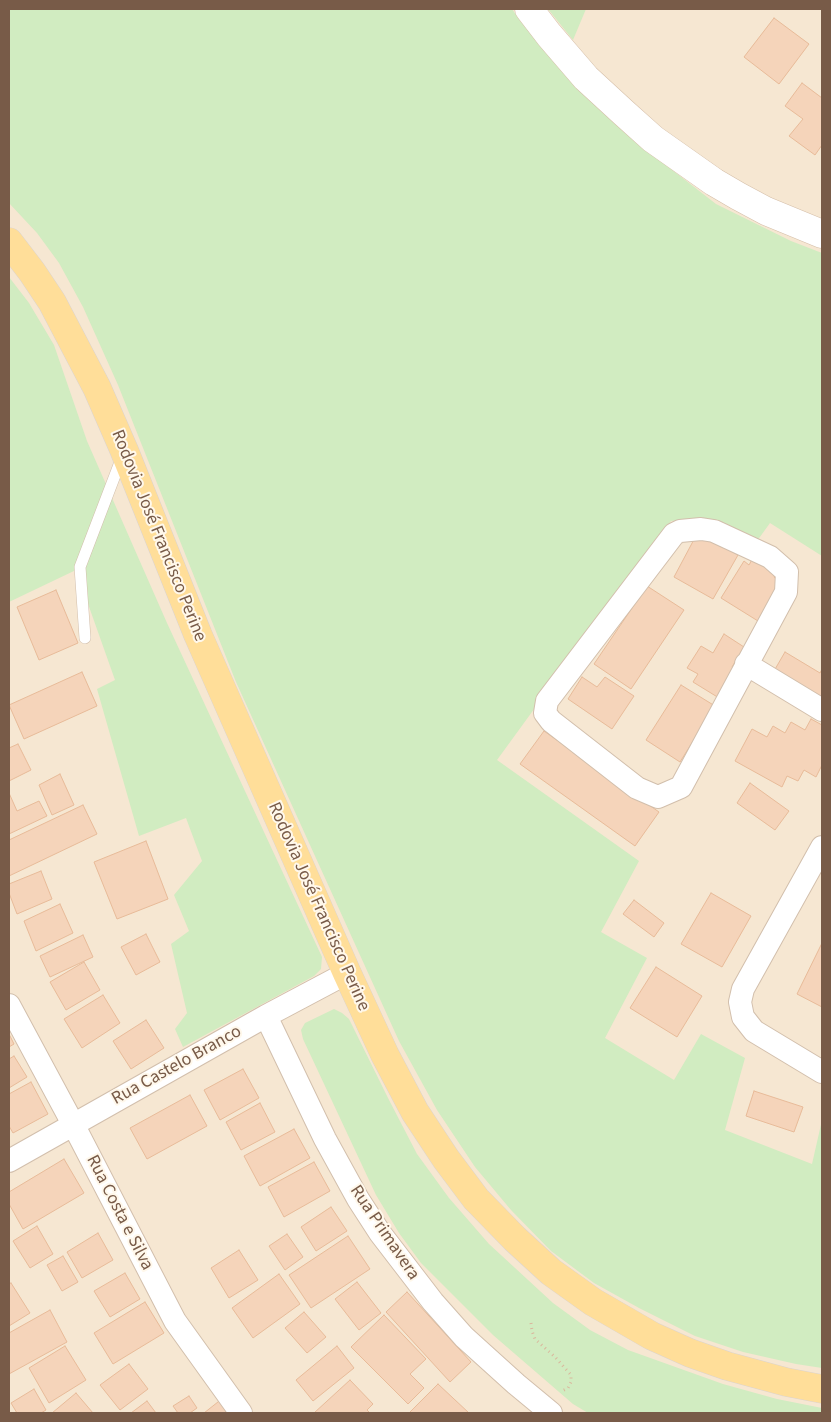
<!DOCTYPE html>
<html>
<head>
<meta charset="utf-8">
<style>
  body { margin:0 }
  #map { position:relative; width:831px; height:1422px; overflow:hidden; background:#fef5e4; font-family:"Source Sans 3",sans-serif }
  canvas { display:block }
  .frame { position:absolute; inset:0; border:10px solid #785b48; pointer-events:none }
</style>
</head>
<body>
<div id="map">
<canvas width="831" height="1422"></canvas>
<div class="frame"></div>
</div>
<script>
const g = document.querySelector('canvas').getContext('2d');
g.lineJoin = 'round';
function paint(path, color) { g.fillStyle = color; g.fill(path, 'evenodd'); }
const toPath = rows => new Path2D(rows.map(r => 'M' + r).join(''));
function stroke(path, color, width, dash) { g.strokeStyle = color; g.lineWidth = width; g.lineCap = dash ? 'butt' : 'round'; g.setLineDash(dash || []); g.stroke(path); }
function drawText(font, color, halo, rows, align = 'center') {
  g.font = font + ' "Source Sans 3",sans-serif'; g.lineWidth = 4; g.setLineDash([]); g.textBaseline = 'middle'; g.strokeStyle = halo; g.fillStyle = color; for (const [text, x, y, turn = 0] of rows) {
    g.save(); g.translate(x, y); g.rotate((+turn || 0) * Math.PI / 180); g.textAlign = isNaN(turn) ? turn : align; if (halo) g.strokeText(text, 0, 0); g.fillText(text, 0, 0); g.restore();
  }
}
paint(toPath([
  [9,9,822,9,822,1413,9,1413]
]), '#f6e7d2');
paint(toPath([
  [9,9,512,9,521,22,573,82,631,138,716,204,791,241,822,253,822,556,770,523,757,541,691,519,671,521,497,760,639,861,601,932,647,958,605,1038,674,1080,701,1034,745,1058,725,1130,812,1164,822,1120,822,1368,796,1364,743,1352,695,1336,639,1308,594,1283,551,1251,511,1210,475,1167,437,1110,399,1041,236,682,118,385,83,307,59,263,37,233,9,203],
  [548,9,586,9,573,40],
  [9,277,29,303,54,345,87,441,167,623,322,957,321,969,314,976,183,1047,175,1029,187,1013,171,944,189,931,174,895,202,861,186,818,139,836,97,689,115,680,76,570,9,602],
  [334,1009,342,1013,349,1019,388,1098,417,1154,449,1198,489,1244,553,1303,590,1330,628,1350,723,1384,777,1399,822,1408,822,1413,588,1413,573,1404,493,1335,421,1263,399,1233,376,1195,303,1039,301,1030,305,1023]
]), '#d1ecc1');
const building = toPath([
  [774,18,809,44,779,84,744,57,774,18],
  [802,83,822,98,822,145,815,155,789,136,803,119,785,106,802,83],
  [698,532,738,555,713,599,674,577,698,532],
  [754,556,778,571,774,577,782,583,758,621,721,598,744,561,749,565,754,556],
  [647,586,684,610,631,689,594,664,647,586],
  [56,590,78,643,39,660,17,607,56,590],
  [724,634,744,647,732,667,737,671,719,698,693,682,698,674,687,668,701,646,713,653,724,634],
  [785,652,820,673,822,669,822,699,774,671,785,652],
  [82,672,97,706,24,739,9,705,82,672],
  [582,677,597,687,605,677,634,696,612,729,568,699,582,677],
  [681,685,715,706,680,762,646,740,681,685],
  [811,719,822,725,822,765,816,777,804,770,798,781,787,776,782,787,735,761,752,729,767,737,773,726,785,733,791,722,805,730,811,719],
  [544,731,659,812,635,846,520,764,544,731],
  [18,744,31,770,9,781,9,748,18,744],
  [60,774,74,805,52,815,39,785,60,774],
  [750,783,789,811,775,830,737,803,750,783],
  [9,793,17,811,39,801,47,816,9,834,9,793],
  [83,805,97,834,9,876,9,840,83,805],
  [146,841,168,899,117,919,94,862,146,841],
  [41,871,52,899,17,914,9,893,9,884,41,871],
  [711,893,751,916,722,967,681,944,711,893],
  [634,900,664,923,654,937,623,914,634,900],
  [60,904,73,933,36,951,24,921,60,904],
  [146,934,160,962,136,975,121,947,146,934],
  [83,935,93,957,50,977,40,956,83,935],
  [822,943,822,1007,797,994,822,943],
  [84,962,100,990,66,1010,50,982,84,962],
  [656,967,702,996,677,1037,630,1008,656,967],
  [103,995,120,1023,82,1048,64,1019,103,995],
  [146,1020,164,1048,131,1069,113,1041,146,1020],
  [9,1034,14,1044,9,1047,9,1034],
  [14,1056,27,1077,9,1088,9,1059,14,1056],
  [243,1069,259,1098,220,1120,204,1090,243,1069],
  [31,1082,48,1114,13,1133,9,1126,9,1094,31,1082],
  [754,1091,803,1107,794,1132,746,1116,754,1091],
  [190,1095,207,1126,147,1159,130,1128,190,1095],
  [260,1103,275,1132,241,1150,226,1122,260,1103],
  [294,1129,310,1158,260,1186,244,1156,294,1129],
  [64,1159,84,1193,23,1229,9,1204,9,1192,64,1159],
  [314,1162,330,1191,284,1217,268,1187,314,1162],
  [331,1207,347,1231,316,1251,301,1227,331,1207],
  [37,1226,53,1254,30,1268,13,1241,37,1226],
  [98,1233,113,1260,82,1278,67,1252,98,1233],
  [287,1234,303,1257,285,1270,269,1246,287,1234],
  [348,1236,370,1269,311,1308,289,1275,348,1236],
  [239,1250,258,1280,229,1298,211,1268,239,1250],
  [63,1256,78,1282,62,1291,47,1265,63,1256],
  [125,1273,140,1299,110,1317,94,1291,125,1273],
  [279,1274,300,1304,253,1338,232,1308,279,1274],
  [357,1282,381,1313,359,1330,335,1299,357,1282],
  [11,1283,30,1313,9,1326,9,1284,11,1283],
  [407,1292,471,1362,450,1382,386,1312,407,1292],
  [145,1302,164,1333,113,1364,94,1333,145,1302],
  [50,1310,67,1342,9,1374,9,1333,50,1310],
  [304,1312,326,1337,307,1353,285,1328,304,1312],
  [384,1315,426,1359,410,1374,424,1388,408,1404,351,1347,384,1315],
  [65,1346,86,1380,49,1403,29,1368,65,1346],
  [337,1346,354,1368,313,1401,296,1380,337,1346],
  [129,1364,148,1389,120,1410,100,1385,129,1364],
  [350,1380,373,1404,367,1410,370,1413,314,1413,350,1380],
  [438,1384,469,1413,409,1413,438,1384],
  [34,1389,46,1410,41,1413,17,1413,11,1403,34,1389],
  [76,1393,93,1413,52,1413,76,1393],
  [189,1396,197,1408,190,1413,178,1413,173,1406,189,1396],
  [223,1398,235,1413,204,1413,223,1398],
  [147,1401,156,1413,131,1413,147,1401]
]);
paint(building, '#f5d4ba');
stroke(building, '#e8bb99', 1);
const lane = toPath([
  [85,638,80,567,122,457]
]);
const street = toPath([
  [701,529,714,531,770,557,787,572,786,592,681,787,658,797,637,788,551,721,545,713,547,701,674,534,680,531,701,529],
  [746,664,822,710],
  [822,847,743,989,740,1002,743,1017,754,1031,822,1072],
  [9,1005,73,1124,175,1321,241,1413],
  [266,1016,325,1139,358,1199,380,1233,433,1302,464,1337,516,1384,551,1413],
  [9,1161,266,1016,347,973]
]);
const secondary = toPath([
  [529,9,549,35,586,78,624,113,653,139,714,182,738,196,766,211,822,234]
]);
const primary = toPath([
  [9,242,32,272,52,302,97,388,124,450,198,635,347,973,385,1055,415,1112,446,1159,476,1199,515,1239,551,1272,593,1302,652,1336,690,1353,727,1366,786,1382,822,1389]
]);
stroke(lane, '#d2bfac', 12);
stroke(street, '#d2bfac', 24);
stroke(secondary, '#d5bfa9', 29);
stroke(primary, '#dcd4cf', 29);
stroke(toPath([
  [531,1323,532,1331,535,1339,555,1357,571,1375,571,1382,568,1388,562,1391]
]), '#dab79d', 3, [1, 4]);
stroke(lane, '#fff', 11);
stroke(street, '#fff', 22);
stroke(secondary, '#fff', 28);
stroke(primary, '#ffde99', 28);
drawText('18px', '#785b48', '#fff8eb', [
  ["Rodovia José Francisco Perine",158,536,68],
  ["Rodovia José Francisco Perine",318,907,66],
  ["Rua Castelo Branco",177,1066,-29],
  ["Rua Costa e Silva",119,1213,63],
  ["Rua Primavera",384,1233,56]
]);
</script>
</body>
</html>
